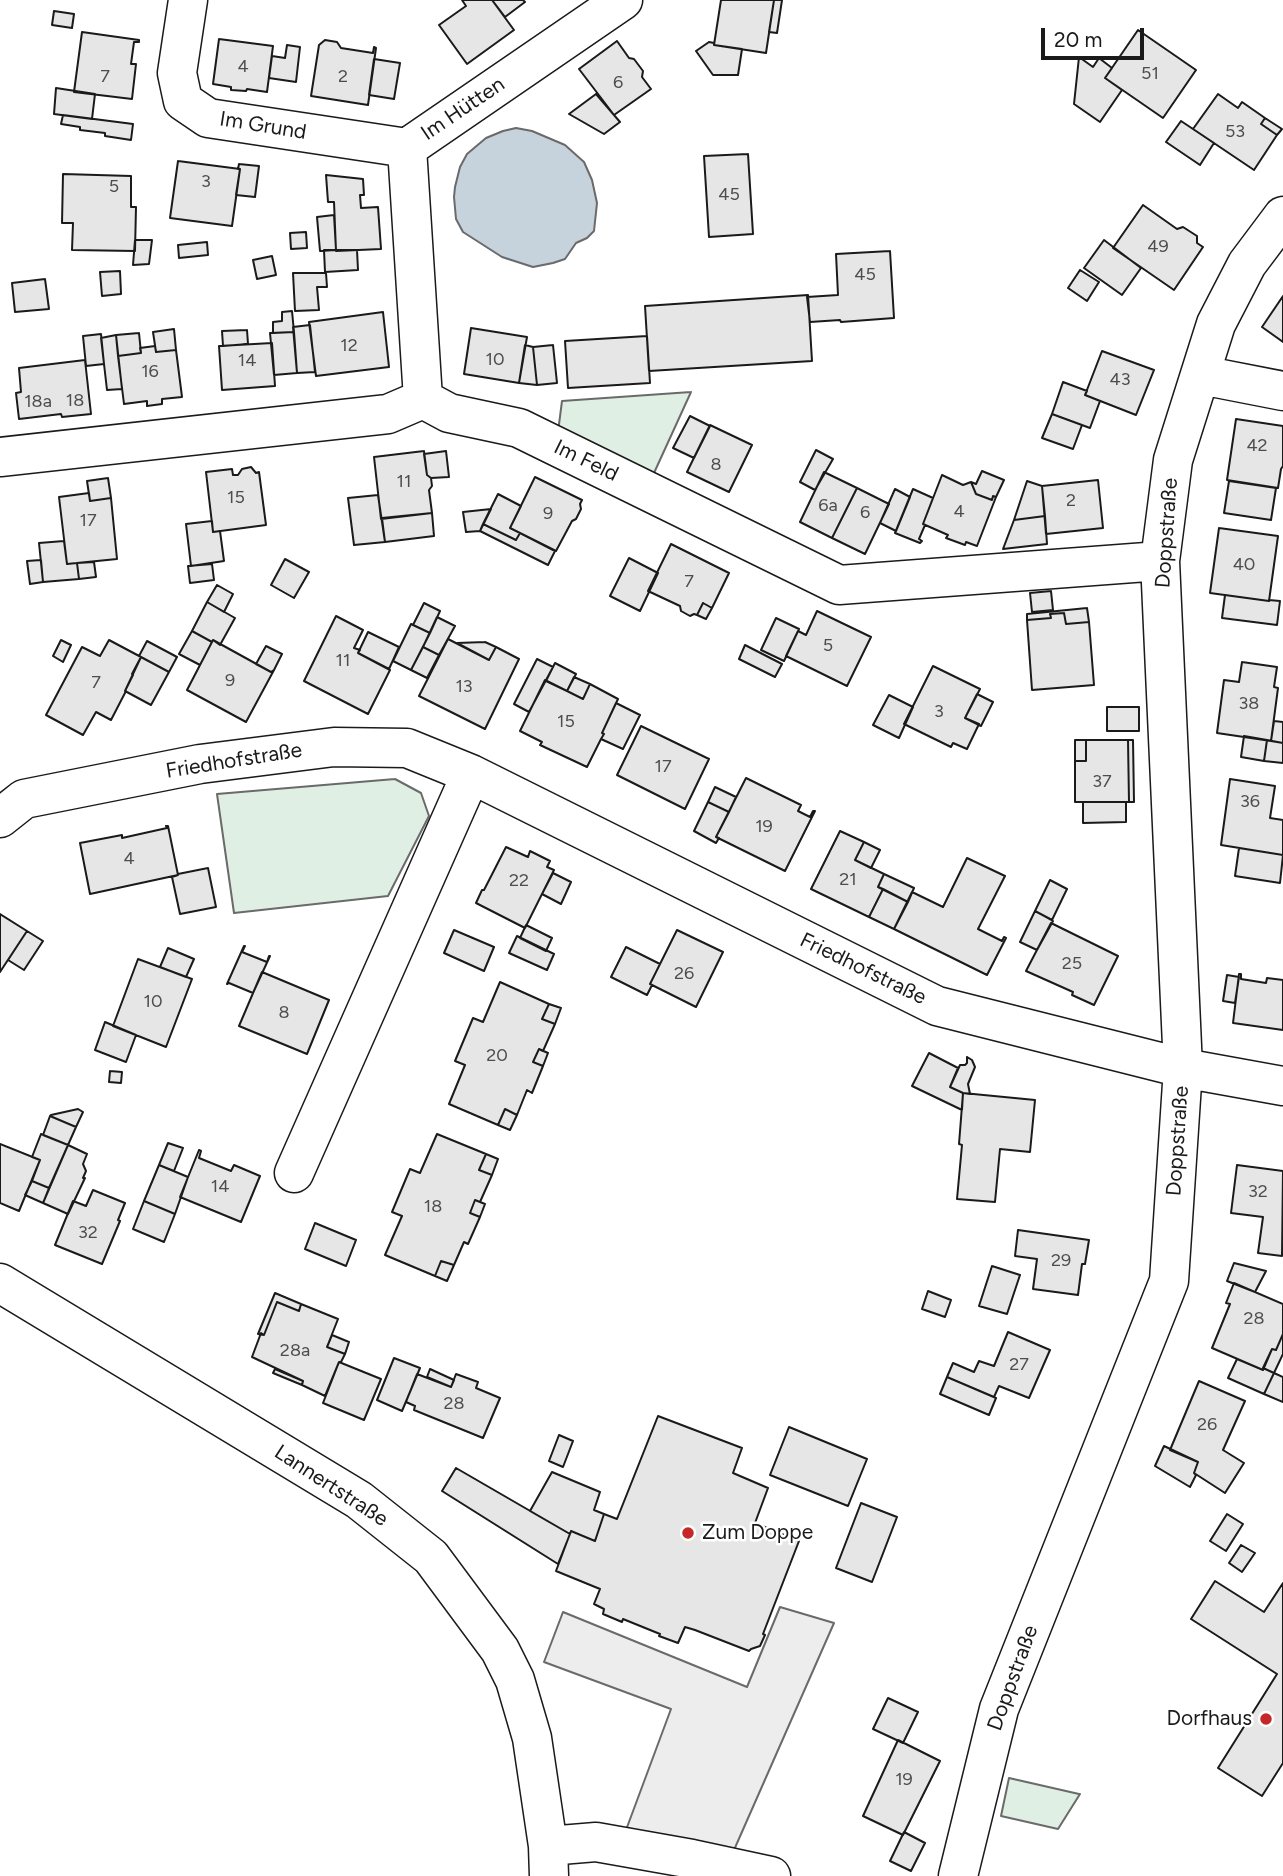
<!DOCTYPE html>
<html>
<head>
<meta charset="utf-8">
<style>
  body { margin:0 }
  #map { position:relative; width:1283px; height:1876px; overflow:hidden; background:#fff; font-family:Figtree,sans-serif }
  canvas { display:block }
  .scale { position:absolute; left:1041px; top:28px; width:103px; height:32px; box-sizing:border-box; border:4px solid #1a1a1a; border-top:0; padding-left:9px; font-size:21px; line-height:24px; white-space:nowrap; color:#1a1a1a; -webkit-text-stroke:5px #fff; paint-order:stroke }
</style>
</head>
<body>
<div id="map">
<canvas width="1283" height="1876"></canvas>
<div class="scale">20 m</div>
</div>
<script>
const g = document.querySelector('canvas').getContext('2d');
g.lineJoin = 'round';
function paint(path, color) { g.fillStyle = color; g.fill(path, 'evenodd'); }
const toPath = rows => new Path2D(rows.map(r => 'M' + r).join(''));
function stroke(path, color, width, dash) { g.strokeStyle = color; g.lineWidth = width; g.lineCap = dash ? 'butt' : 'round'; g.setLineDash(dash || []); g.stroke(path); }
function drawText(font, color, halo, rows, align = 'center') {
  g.font = font + ' Figtree,sans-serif'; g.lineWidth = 5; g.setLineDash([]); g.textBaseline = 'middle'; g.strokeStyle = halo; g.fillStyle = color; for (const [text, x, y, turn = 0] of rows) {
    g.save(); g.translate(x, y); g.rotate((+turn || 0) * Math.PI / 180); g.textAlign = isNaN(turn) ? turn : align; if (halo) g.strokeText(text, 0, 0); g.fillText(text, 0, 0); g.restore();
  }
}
const green = toPath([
  [691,392,654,473,558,432,562,401,691,392],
  [395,779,421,793,429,816,388,896,234,913,217,794,395,779],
  [1009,1778,1079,1794,1080,1794,1058,1829,1001,1816,1009,1778]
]);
paint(green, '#e0efe3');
stroke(green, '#6a6a6a', 2);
const parking = toPath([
  [780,1607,834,1623,734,1850,626,1830,671,1709,544,1662,563,1612,747,1687,780,1607]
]);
paint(parking, '#ededed');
stroke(parking, '#6a6a6a', 2);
const water = toPath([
  [516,128,532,131,565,145,584,162,592,180,597,203,594,231,587,238,576,243,565,259,553,263,533,267,502,257,463,232,456,219,454,197,455,187,460,167,467,154,486,138,503,131,516,128]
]);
paint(water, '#c6d2dc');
stroke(water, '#6a6a6a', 2);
const building = toPath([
  [462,0,492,0,514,30,467,64,439,25,466,6,462,0],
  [492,0,523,0,525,2,505,17,492,0],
  [721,0,774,0,766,53,714,45,721,0],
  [774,0,782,0,777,33,769,32,774,0],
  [54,11,74,14,72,28,52,25,54,11],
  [1138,30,1196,70,1163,118,1105,78,1138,30],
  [82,32,139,40,139,42,134,42,131,64,136,64,132,99,74,92,82,32],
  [219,39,273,46,267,92,247,89,246,91,231,90,231,87,213,84,219,39],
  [325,40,337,42,341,48,373,53,374,47,376,48,368,105,311,96,319,45,325,40],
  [617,41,629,58,634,59,643,71,642,77,651,89,614,115,579,69,617,41],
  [709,42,714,43,714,45,742,49,738,75,713,75,696,51,709,42],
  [287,45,300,47,296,82,269,78,272,56,285,58,287,45],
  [1079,57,1093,67,1099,58,1112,68,1105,78,1122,90,1100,122,1074,104,1079,57],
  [374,59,400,63,394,99,369,95,374,59],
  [56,88,95,94,92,119,54,114,56,88],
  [596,94,620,122,604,134,569,114,596,94],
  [1218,94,1238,108,1242,102,1265,118,1261,124,1277,135,1254,170,1193,129,1218,94],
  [63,115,133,124,131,140,105,136,105,133,80,130,80,127,61,124,63,115],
  [1265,118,1282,129,1277,135,1261,124,1265,118],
  [1181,121,1214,143,1200,165,1166,142,1181,121],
  [748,154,753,234,709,237,704,156,748,154],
  [178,161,240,169,232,226,170,218,178,161],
  [239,164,259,166,255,197,236,195,240,169,238,169,239,164],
  [63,174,131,176,131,207,136,207,135,251,72,250,73,223,62,223,63,174],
  [326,175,363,179,364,195,360,195,361,208,378,207,381,249,336,251,334,202,328,202,326,175],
  [1143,205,1177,229,1183,227,1197,236,1197,243,1203,247,1174,290,1113,248,1143,205],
  [334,215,336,250,320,251,317,217,334,215],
  [306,232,307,248,291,249,290,233,306,232],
  [135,240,152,240,149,264,133,265,135,240],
  [1104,240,1141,268,1122,295,1084,268,1104,240],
  [207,242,208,255,179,258,178,245,207,242],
  [324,250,357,250,358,270,325,272,324,250],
  [890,251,894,318,841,322,840,320,810,322,807,297,838,295,836,254,890,251],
  [272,256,276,275,257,279,253,260,272,256],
  [1080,270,1099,282,1087,301,1068,288,1080,270],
  [120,271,121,294,102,296,100,272,120,271],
  [293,273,326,273,327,287,317,287,319,310,295,311,293,273],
  [45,279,49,309,15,312,12,283,45,279],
  [808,295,812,361,649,371,645,306,808,295],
  [1283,296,1283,342,1262,327,1283,296],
  [292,311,294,332,273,333,273,322,282,321,282,312,292,311],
  [383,312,389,367,316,376,309,322,383,312],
  [310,325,315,372,297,373,293,327,310,325],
  [471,328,527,337,519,383,464,374,471,328],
  [174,329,176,350,156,352,153,332,174,329],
  [247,330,248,344,223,346,222,331,247,330],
  [294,332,297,373,274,375,270,333,294,332],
  [139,333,141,353,118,356,116,335,139,333],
  [101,334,104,364,86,366,83,336,101,334],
  [116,335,122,389,107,390,101,338,116,335],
  [647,336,650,383,568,388,565,341,647,336],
  [272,343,275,386,222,390,219,346,272,343],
  [525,345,533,347,537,385,519,383,525,345],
  [553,345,557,383,537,385,533,347,553,345],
  [155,346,156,352,176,350,182,397,162,399,162,404,147,406,147,401,124,404,118,356,141,353,140,348,155,346],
  [1102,351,1154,370,1136,415,1085,395,1102,351],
  [85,360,91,414,62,417,61,414,19,419,16,393,21,392,19,368,85,360],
  [1063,382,1087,391,1085,395,1100,401,1090,428,1052,414,1063,382],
  [1052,414,1082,425,1073,449,1042,438,1052,414],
  [690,416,710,426,694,458,673,448,690,416],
  [1236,419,1283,426,1283,466,1281,469,1278,488,1227,480,1236,419],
  [710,425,752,445,729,492,687,472,710,425],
  [816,450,833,459,815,490,800,482,816,450],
  [424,451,427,475,431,478,432,486,429,490,432,513,381,519,374,457,424,451],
  [446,451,449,477,431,478,427,475,424,454,446,451],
  [251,467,256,473,259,472,266,525,213,532,206,472,232,469,233,475,238,475,242,469,251,467],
  [982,471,1004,480,996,497,993,496,992,500,976,494,971,482,976,484,982,471],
  [824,472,857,488,832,538,800,522,824,472],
  [942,475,963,485,971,482,976,494,992,500,993,496,996,497,977,546,966,542,965,545,946,538,948,535,923,524,942,475],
  [535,477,582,500,580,504,581,509,576,519,572,521,556,551,510,528,535,477],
  [108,478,111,498,90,501,87,481,108,478],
  [1098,480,1103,528,1046,534,1042,486,1098,480],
  [1027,481,1042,486,1045,516,1014,520,1027,481],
  [1229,481,1276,488,1271,520,1224,513,1229,481],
  [857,488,889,504,865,554,832,538,857,488],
  [895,489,910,497,896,531,880,523,895,489],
  [913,489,933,498,923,524,925,525,919,539,922,541,920,543,895,533,913,489],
  [89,493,90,501,111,498,117,559,67,564,59,497,89,493],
  [498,494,521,506,510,528,520,533,516,540,483,524,498,494],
  [378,495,385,542,354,545,348,498,378,495],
  [491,509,480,531,466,532,463,512,491,509],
  [432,513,434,536,385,542,382,518,432,513],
  [1045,516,1047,544,1003,549,1014,520,1045,516],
  [212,521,213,532,220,531,224,561,191,566,186,524,212,521],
  [483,524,516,540,520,533,555,551,548,565,480,531,483,524],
  [1219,528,1278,536,1269,601,1210,593,1219,528],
  [64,541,67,564,77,563,79,579,43,582,39,543,64,541],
  [671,544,729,573,712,608,703,603,697,615,694,614,690,616,681,611,680,606,648,591,671,544],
  [629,558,658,573,640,611,610,596,629,558],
  [285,559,309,572,294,598,271,585,285,559],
  [41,560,43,582,30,584,27,561,41,560],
  [94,562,96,577,79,579,77,563,94,562],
  [212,564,214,580,190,583,188,566,212,564],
  [217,585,233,594,224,612,207,602,217,585],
  [1051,591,1053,610,1032,612,1030,593,1051,591],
  [1225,595,1269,601,1269,600,1280,601,1277,625,1222,618,1225,595],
  [207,602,235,618,220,645,213,640,212,642,192,631,207,602],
  [424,603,440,611,430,633,413,625,424,603],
  [703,603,712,608,706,619,697,615,703,603],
  [1087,608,1089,622,1066,624,1064,613,1050,614,1051,618,1027,620,1027,614,1087,608],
  [817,611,871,637,847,686,786,656,798,631,806,635,817,611],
  [1064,613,1066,624,1089,622,1094,685,1032,690,1027,620,1051,618,1050,614,1064,613],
  [336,616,363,630,354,648,360,650,358,653,390,670,368,714,304,681,336,616],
  [437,617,455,626,439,655,423,647,437,617],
  [776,618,799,629,784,661,761,650,776,618],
  [411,624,430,633,411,670,393,661,411,624],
  [192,631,212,642,200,665,179,654,192,631],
  [368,632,399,647,389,669,358,653,368,632],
  [448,639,489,660,496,647,519,659,485,729,419,696,448,639],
  [61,640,71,645,63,662,53,656,61,640],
  [109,640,141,657,132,674,133,675,125,691,126,691,111,720,96,712,83,735,46,715,82,647,100,656,109,640],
  [213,640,271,672,274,670,246,722,187,690,213,640],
  [147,641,177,657,169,672,139,656,147,641],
  [485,642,496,647,489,660,457,643,485,642],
  [745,645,782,664,775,677,739,659,745,645],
  [266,646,282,654,274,670,271,672,256,664,266,646],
  [423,647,439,655,427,678,411,670,423,647],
  [141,657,169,672,151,705,125,691,141,657],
  [537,659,553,667,529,712,514,704,537,659],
  [1242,662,1277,667,1274,687,1278,688,1271,741,1217,733,1224,680,1239,682,1242,662],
  [555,663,576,674,567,691,546,681,555,663],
  [933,666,980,689,965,718,979,724,967,749,953,743,951,747,904,724,933,666],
  [574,677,590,684,583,699,567,691,574,677],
  [545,680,583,699,590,684,618,699,602,733,604,734,601,739,587,767,540,745,542,742,520,731,545,680],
  [977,694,993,702,981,726,965,718,977,694],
  [889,695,913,707,899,738,873,725,889,695],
  [616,703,640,715,623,749,601,739,604,734,602,733,616,703],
  [1107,707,1139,707,1139,731,1107,731,1107,707],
  [1274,721,1283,722,1283,743,1271,741,1274,721],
  [641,726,709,759,685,809,617,775,641,726],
  [1244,736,1267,740,1264,761,1241,757,1244,736],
  [1075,740,1086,740,1086,761,1075,761,1075,740],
  [1086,740,1128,740,1129,802,1075,802,1075,761,1086,761,1086,740],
  [1128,740,1133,740,1134,802,1129,802,1128,740],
  [1267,740,1283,743,1283,763,1264,761,1267,740],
  [746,778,801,805,798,811,810,817,813,811,815,811,785,871,716,837,746,778],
  [1230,779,1275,786,1270,818,1283,820,1283,855,1221,845,1230,779],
  [715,787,736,797,729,812,708,802,715,787],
  [708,802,729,812,716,837,719,838,716,843,694,831,708,802],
  [1083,802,1126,802,1126,822,1083,823,1083,802],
  [166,826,168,826,178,875,90,894,80,843,122,835,122,838,167,828,166,826],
  [840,831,864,842,855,860,884,874,878,887,883,889,869,917,811,889,840,831],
  [864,842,880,850,871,868,855,860,864,842],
  [506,847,528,857,530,851,550,861,547,867,554,870,525,928,476,903,482,890,484,890,506,847],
  [1239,848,1283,855,1280,883,1235,876,1239,848],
  [967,858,1005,876,978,929,1002,941,1004,937,1006,938,987,975,894,929,912,892,943,907,967,858],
  [208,868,216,907,180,914,172,877,178,875,178,874,208,868],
  [553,873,571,882,561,904,542,894,553,873],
  [884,874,914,888,908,902,878,887,884,874],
  [1050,880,1067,889,1052,920,1035,911,1050,880],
  [883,889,908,902,894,929,869,917,883,889],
  [1035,911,1053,921,1037,950,1020,942,1035,911],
  [0,914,27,931,0,972,0,914],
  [1051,923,1118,956,1094,1005,1072,995,1073,992,1026,971,1051,923],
  [526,925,552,938,546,951,520,938,526,925],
  [454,930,494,947,484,971,444,953,454,930],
  [677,930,723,952,696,1007,650,984,677,930],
  [27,931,43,941,24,970,8,960,27,931],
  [517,936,554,954,547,970,509,953,517,936],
  [244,946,245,946,242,952,267,962,269,956,270,956,253,993,229,983,227,984,244,946],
  [626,947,660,964,650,984,652,985,647,995,611,977,626,947],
  [168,948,194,959,186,977,160,967,168,948],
  [138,959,192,979,166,1047,113,1026,138,959],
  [262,972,329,1000,307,1054,239,1026,262,972],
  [1239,974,1241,974,1241,979,1266,983,1267,978,1283,980,1283,1030,1233,1023,1239,974],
  [1227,975,1239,977,1235,1003,1223,1001,1227,975],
  [500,982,549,1004,542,1019,555,1024,543,1051,539,1049,533,1062,543,1066,532,1093,527,1090,517,1115,505,1109,498,1125,449,1104,465,1065,455,1061,473,1018,483,1022,500,982],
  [549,1004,561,1008,555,1024,542,1019,549,1004],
  [105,1022,136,1035,126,1062,95,1050,105,1022],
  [539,1049,548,1053,543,1066,533,1062,539,1049],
  [929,1053,958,1068,950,1087,963,1093,962,1110,912,1086,929,1053],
  [967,1057,972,1060,975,1067,968,1084,970,1094,963,1093,950,1087,960,1065,965,1065,967,1063,967,1057],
  [110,1071,122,1072,121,1083,109,1082,110,1071],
  [963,1093,1035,1100,1030,1152,1000,1149,995,1202,957,1199,962,1145,959,1144,963,1093],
  [78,1109,83,1112,76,1127,50,1116,51,1115,78,1109],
  [505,1109,517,1115,510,1130,498,1125,505,1109],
  [50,1116,76,1127,68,1145,43,1135,50,1116],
  [41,1134,68,1145,49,1188,32,1181,40,1160,32,1157,41,1134],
  [437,1134,486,1154,479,1170,492,1175,480,1202,475,1200,470,1213,480,1217,468,1244,464,1242,454,1265,441,1261,435,1276,385,1255,402,1216,392,1212,410,1169,420,1173,437,1134],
  [168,1143,183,1148,174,1171,159,1165,168,1143],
  [0,1144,40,1160,19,1211,0,1203,0,1144],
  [68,1145,87,1154,83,1164,86,1171,83,1178,85,1178,68,1214,43,1203,68,1145],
  [199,1150,201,1151,199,1158,231,1171,234,1165,260,1176,241,1222,180,1197,199,1150],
  [486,1154,498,1159,492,1175,479,1170,486,1154],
  [159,1165,188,1177,175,1214,144,1201,159,1165],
  [1237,1165,1283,1171,1282,1256,1258,1253,1263,1217,1231,1213,1237,1165],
  [32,1181,49,1188,43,1203,25,1195,32,1181],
  [93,1190,125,1203,118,1220,120,1221,102,1264,55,1245,73,1201,86,1206,93,1190],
  [475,1200,485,1204,480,1217,470,1213,475,1200],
  [144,1201,175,1214,164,1242,133,1229,144,1201],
  [315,1223,356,1240,346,1266,305,1249,315,1223],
  [1018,1230,1089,1240,1085,1264,1082,1264,1078,1295,1033,1289,1037,1259,1015,1256,1018,1230],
  [441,1261,454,1265,447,1281,435,1276,441,1261],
  [1234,1263,1266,1271,1255,1292,1227,1281,1234,1263],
  [992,1266,1020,1275,1007,1314,979,1306,992,1266],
  [1234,1283,1283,1304,1283,1334,1276,1350,1272,1349,1263,1370,1212,1348,1230,1304,1226,1303,1234,1283],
  [928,1291,951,1300,945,1317,922,1309,928,1291],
  [275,1293,301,1304,299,1311,277,1302,264,1335,258,1334,275,1293],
  [277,1302,299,1311,301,1304,338,1319,327,1347,345,1354,341,1362,339,1362,325,1396,302,1385,303,1381,252,1357,261,1333,264,1335,277,1302],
  [1008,1332,1050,1350,1029,1398,999,1386,994,1397,947,1377,953,1363,974,1372,979,1361,994,1366,1008,1332],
  [1283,1334,1283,1354,1274,1373,1263,1368,1272,1349,1276,1350,1283,1334],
  [332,1335,349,1342,345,1354,327,1347,332,1335],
  [394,1358,420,1368,402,1411,377,1400,394,1358],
  [1237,1359,1263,1370,1263,1368,1274,1373,1264,1394,1228,1378,1237,1359],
  [339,1362,381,1379,364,1420,323,1403,339,1362],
  [275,1369,303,1381,302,1385,273,1373,275,1369],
  [430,1369,454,1380,451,1387,427,1377,430,1369],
  [1274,1373,1283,1377,1283,1402,1264,1394,1274,1373],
  [417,1374,451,1387,456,1374,478,1382,476,1388,500,1398,483,1438,414,1410,415,1406,406,1402,417,1374],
  [947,1377,996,1398,989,1415,940,1394,947,1377],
  [1199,1381,1245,1401,1223,1450,1244,1463,1225,1493,1194,1473,1198,1462,1170,1450,1199,1381],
  [658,1416,742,1448,733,1473,768,1488,755,1523,799,1541,763,1634,765,1635,760,1646,751,1649,749,1651,695,1630,685,1627,678,1643,659,1636,660,1634,623,1619,622,1622,603,1614,604,1609,594,1604,600,1589,556,1571,571,1531,595,1541,604,1514,617,1519,658,1416],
  [789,1427,867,1459,848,1506,770,1475,789,1427],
  [559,1435,573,1441,563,1467,549,1461,559,1435],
  [1164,1446,1198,1462,1194,1473,1196,1475,1190,1487,1155,1466,1164,1446],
  [456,1468,570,1534,558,1564,442,1491,456,1468],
  [552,1472,600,1492,594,1510,604,1514,595,1541,571,1531,570,1534,530,1511,552,1472],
  [861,1503,897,1517,872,1582,836,1568,861,1503],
  [1227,1514,1243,1524,1226,1551,1210,1541,1227,1514],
  [1241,1545,1255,1553,1242,1572,1229,1563,1241,1545],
  [1215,1581,1264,1612,1283,1583,1283,1763,1262,1796,1218,1768,1277,1674,1191,1619,1215,1581],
  [888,1698,918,1712,903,1743,873,1729,888,1698],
  [898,1740,940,1761,903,1835,863,1816,898,1740],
  [904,1832,925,1843,911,1871,890,1861,904,1832]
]);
paint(building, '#e6e6e6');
stroke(building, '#1a1a1a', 2);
const minor = toPath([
  [188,0,177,73,183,101,208,118,407,148],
  [1201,375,1283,391],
  [423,399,407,148,623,0],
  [0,457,388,414,423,399,449,413,519,428,839,585,1160,561],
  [0,818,24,799,200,764,334,747,407,748,471,774,937,1006,1183,1068,1283,1086],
  [294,1173,471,774],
  [0,1283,359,1500,431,1557,500,1650,515,1680,532,1738,548,1846,549,1876],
  [548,1846,596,1842,692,1859,771,1876],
  [958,1876,999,1709,1169,1281,1183,1068,1160,561,1173,460,1216,324,1247,264,1283,216]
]);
stroke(minor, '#1a1a1a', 41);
stroke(minor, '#fff', 38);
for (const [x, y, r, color] of [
  [688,1533,7,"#c62828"],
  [1266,1719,7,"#c62828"]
]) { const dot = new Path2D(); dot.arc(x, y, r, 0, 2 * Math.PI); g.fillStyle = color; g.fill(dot); stroke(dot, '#fff', 2.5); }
drawText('18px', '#4d4d4d', null, [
  ["4",243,67],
  ["51",1150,74],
  ["7",105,77],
  ["2",343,77],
  ["6",618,83],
  ["53",1235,132],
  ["3",206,182],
  ["5",114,187],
  ["45",729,195],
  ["49",1158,247],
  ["45",865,275],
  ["12",349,346],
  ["10",495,360],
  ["14",247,361],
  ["16",150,372],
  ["43",1120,380],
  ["18",75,401],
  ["18a",38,402],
  ["42",1257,446],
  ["8",716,465],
  ["11",404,482],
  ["15",236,498],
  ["2",1071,501],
  ["6a",828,506],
  ["4",959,512],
  ["6",865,513],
  ["9",548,514],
  ["17",88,521],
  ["40",1244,565],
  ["7",689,582],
  ["5",828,646],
  ["11",343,661],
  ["9",230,681],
  ["7",96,683],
  ["13",464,687],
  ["38",1249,704],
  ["3",939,712],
  ["15",566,722],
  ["17",663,767],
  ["37",1102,782],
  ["36",1250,802],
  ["19",764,827],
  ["4",129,859],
  ["21",848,880],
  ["22",519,881],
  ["25",1072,964],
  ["26",684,974],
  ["10",153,1002],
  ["8",284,1013],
  ["20",497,1056],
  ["14",220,1187],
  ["32",1258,1192],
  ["18",433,1207],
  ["32",88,1233],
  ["29",1061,1261],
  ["28",1254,1319],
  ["28a",295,1351],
  ["27",1019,1365],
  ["28",454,1404],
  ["26",1207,1425],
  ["19",904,1780]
]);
drawText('21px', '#1a1a1a', '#fff', [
  ["Im Hütten",463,109,-34],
  ["Im Grund",263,126,9],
  ["Im Feld",586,461,26],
  ["Doppstraße",1167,533,-86],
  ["Friedhofstraße",234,761,-9],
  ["Friedhofstraße",863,969,26],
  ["Doppstraße",1178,1141,-86],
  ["Lannertstraße",331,1486,33],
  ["Doppstraße",1013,1678,-70]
]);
drawText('21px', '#1a1a1a', '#fff', [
  ["Zum Doppe",702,1533],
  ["Dorfhaus",1252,1719,"right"]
], 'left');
</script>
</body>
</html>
